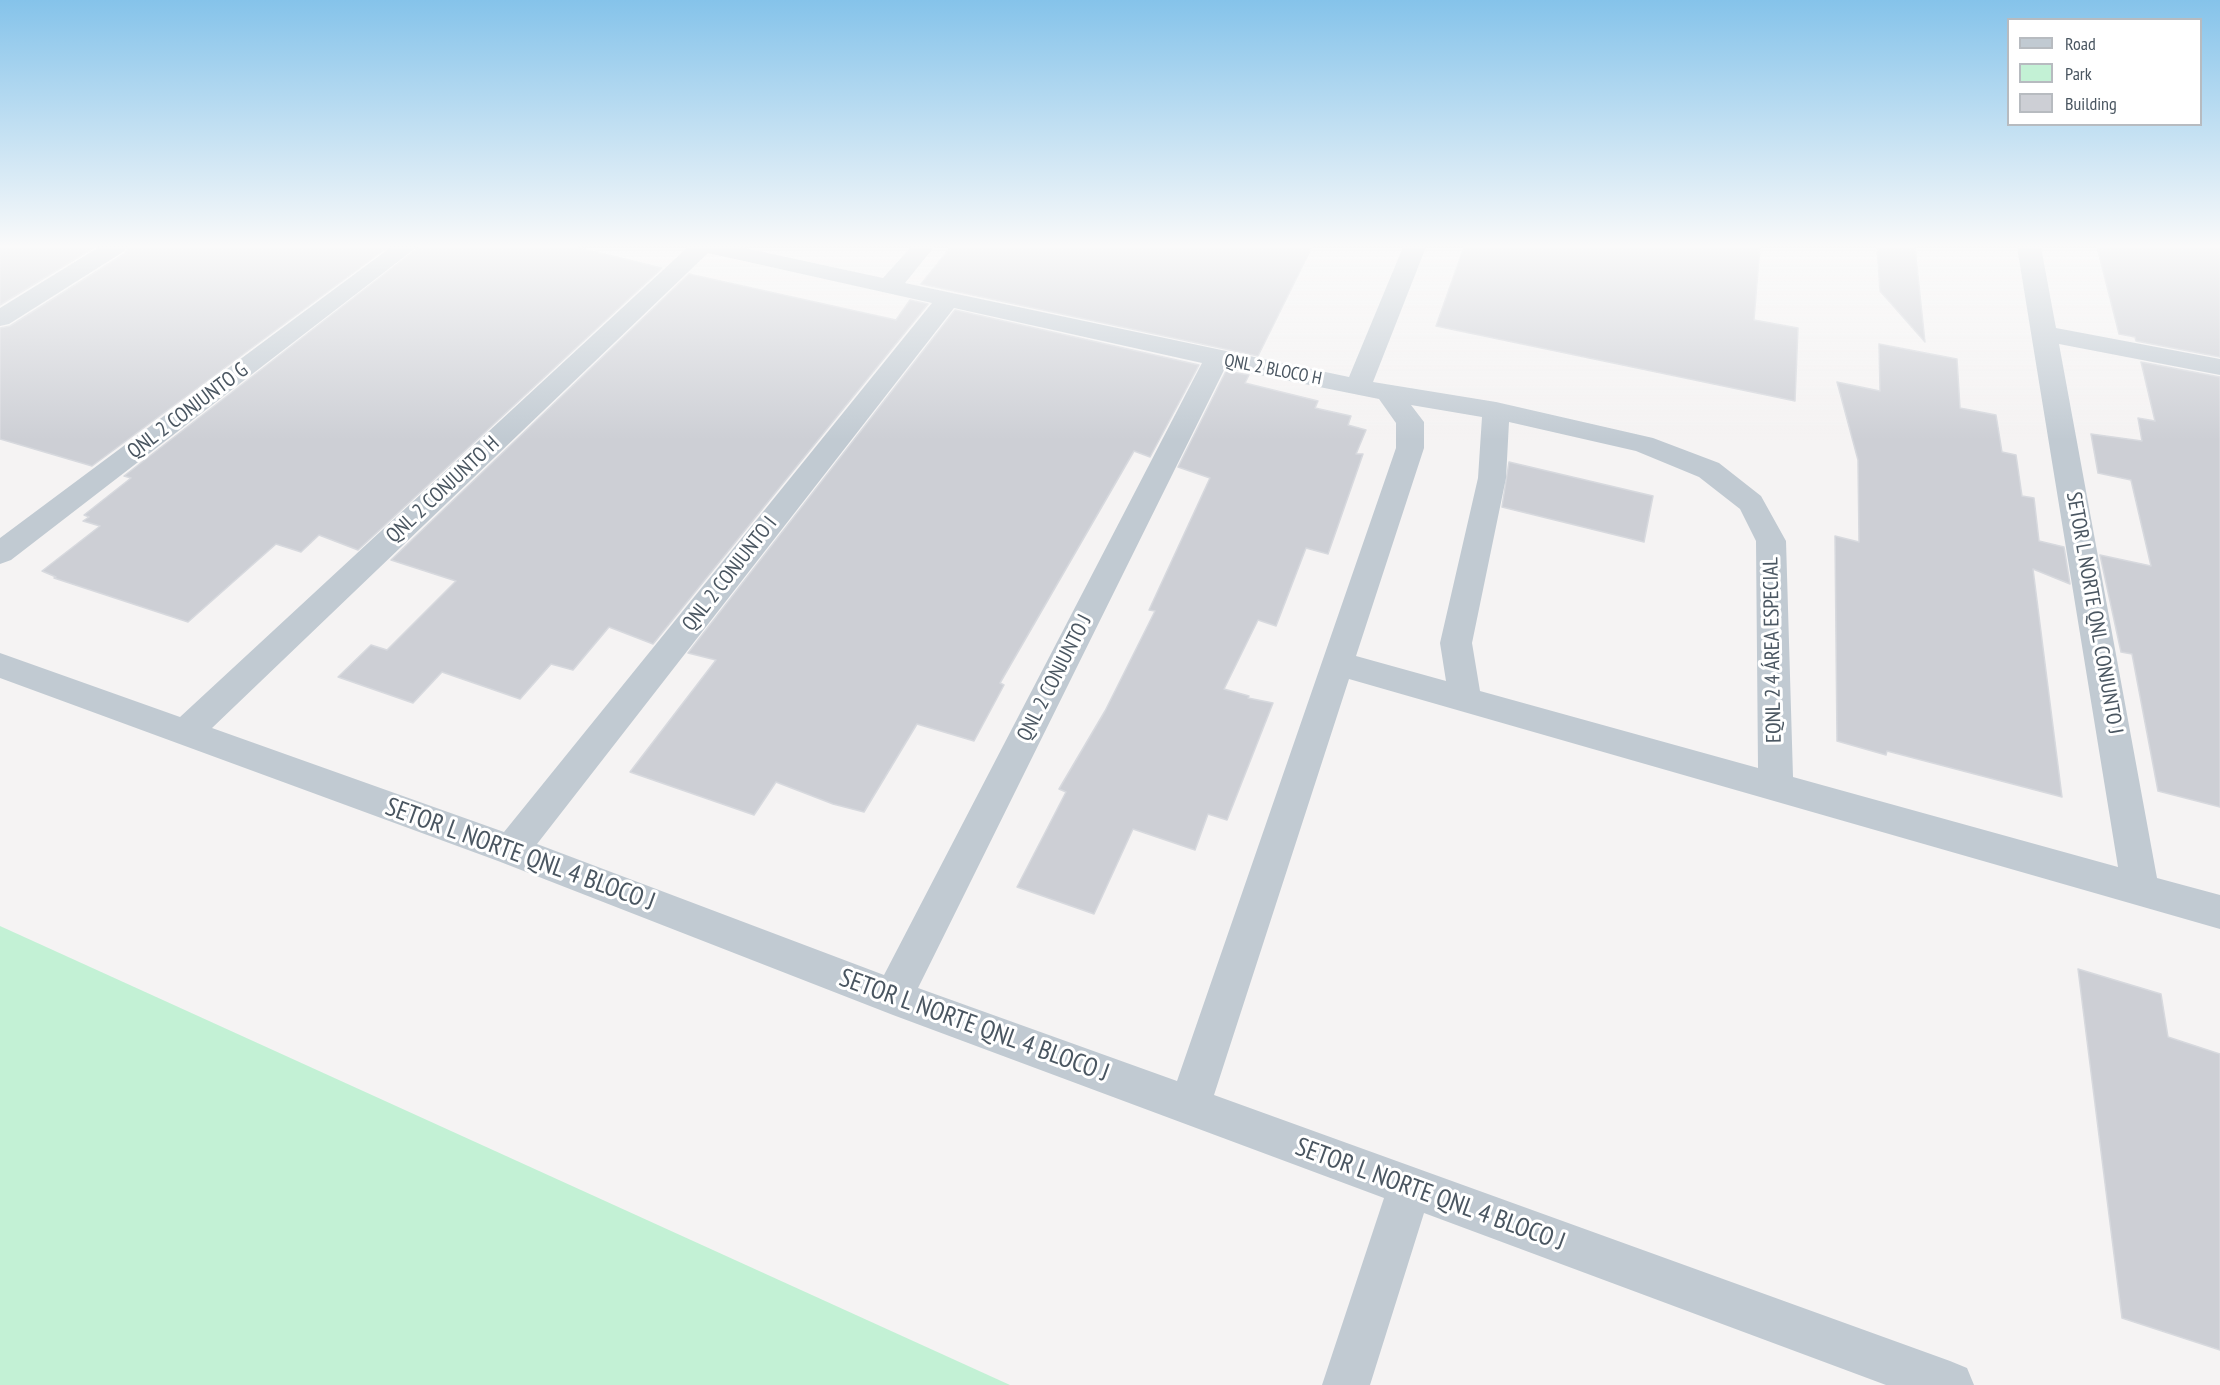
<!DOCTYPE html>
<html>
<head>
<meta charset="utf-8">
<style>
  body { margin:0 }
  #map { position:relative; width:2220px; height:1385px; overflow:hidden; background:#f5f3f3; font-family:"PT Sans Narrow",sans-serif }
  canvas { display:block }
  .legend { position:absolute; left:2007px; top:18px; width:195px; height:108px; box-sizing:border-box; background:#fff; border:2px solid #b7bbc0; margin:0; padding:8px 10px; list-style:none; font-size:18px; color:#4a5661 }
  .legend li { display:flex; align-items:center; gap:12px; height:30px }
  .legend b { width:30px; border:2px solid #b7bbc0 }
</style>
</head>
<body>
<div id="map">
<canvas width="2220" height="1385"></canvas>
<ul class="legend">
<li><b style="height:8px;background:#c1cad2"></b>Road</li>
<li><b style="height:16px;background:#c3f1d5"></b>Park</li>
<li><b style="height:16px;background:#cdcfd5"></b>Building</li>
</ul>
</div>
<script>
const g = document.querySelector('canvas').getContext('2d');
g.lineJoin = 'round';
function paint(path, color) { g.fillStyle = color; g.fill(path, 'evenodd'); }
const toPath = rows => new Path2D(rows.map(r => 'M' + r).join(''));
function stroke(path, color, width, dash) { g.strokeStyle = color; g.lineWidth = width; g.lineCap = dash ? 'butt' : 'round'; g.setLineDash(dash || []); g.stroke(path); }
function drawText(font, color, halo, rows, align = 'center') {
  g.font = font + ' "PT Sans Narrow",sans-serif'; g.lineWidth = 6; g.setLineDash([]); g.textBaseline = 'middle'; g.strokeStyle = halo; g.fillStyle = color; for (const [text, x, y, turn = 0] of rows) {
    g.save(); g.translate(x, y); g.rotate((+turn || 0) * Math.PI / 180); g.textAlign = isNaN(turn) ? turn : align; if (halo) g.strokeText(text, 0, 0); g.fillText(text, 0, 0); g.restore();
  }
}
paint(toPath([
  [0,926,1010,1385,0,1385]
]), '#c3f1d5');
const building = toPath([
  [0,247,95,247,0,305,0,247],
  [129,247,388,247,92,466,0,439,0,328,10,326,124,254,129,247],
  [419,247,575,247,662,268,358,550,319,535,301,552,276,544,188,622,54,578,56,577,42,571,100,526,83,521,89,517,84,515,131,478,124,476,419,247],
  [951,247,1312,247,1258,356,921,284,951,247],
  [1464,247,1760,247,1754,320,1798,328,1795,401,1436,326,1464,247],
  [1877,247,1915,247,1925,342,1880,291,1877,247],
  [2097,247,2220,247,2220,357,2136,341,2135,337,2119,334,2097,247],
  [689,274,896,320,910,300,928,304,653,644,609,627,573,670,551,664,520,699,442,672,413,703,338,677,371,645,387,650,456,581,391,560,689,274],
  [955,310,1199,365,1150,457,1134,451,1000,683,1004,685,974,741,917,724,864,812,833,804,776,782,754,815,630,772,716,660,688,653,955,310],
  [1879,344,1957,359,1960,408,1996,415,2002,452,2016,455,2022,496,2034,498,2039,541,2064,547,2070,584,2033,569,2062,797,1887,751,1886,755,1837,741,1835,536,1859,542,1858,460,1837,382,1880,391,1879,344],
  [2141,362,2220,377,2220,807,2158,791,2132,654,2121,652,2100,555,2151,566,2131,480,2098,473,2091,434,2142,441,2138,418,2155,421,2141,362],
  [1226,371,1249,375,1245,383,1318,401,1315,408,1351,416,1348,425,1366,430,1356,454,1363,454,1328,554,1306,548,1276,626,1258,620,1224,689,1249,696,1248,698,1273,703,1227,820,1208,814,1195,850,1133,829,1094,914,1017,887,1066,792,1059,789,1105,711,1155,611,1149,610,1210,478,1178,467,1226,371],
  [1509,462,1653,496,1644,542,1502,507,1509,462],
  [2078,969,2161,994,2168,1037,2220,1054,2220,1350,2122,1318,2078,969]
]);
paint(building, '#cdcfd5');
stroke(building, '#d7d9de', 1.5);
paint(toPath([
  [99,247,127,247,123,252,9,324,0,326,0,308,99,247],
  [391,247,417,247,11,560,0,564,0,538,391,247],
  [688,247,740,247,883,278,911,247,934,247,905,283,1349,377,1403,247,1426,247,1373,382,1496,402,1653,438,1719,463,1761,496,1786,541,1793,777,2118,867,2017,247,2041,247,2056,328,2220,359,2220,375,2059,344,2157,878,2220,895,2220,929,1349,679,1214,1095,1950,1361,1967,1368,1974,1385,1886,1385,1424,1213,1370,1385,1322,1385,1384,1198,893,1015,498,861,0,678,0,653,180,717,688,247],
  [708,253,932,303,504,832,212,728,708,253],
  [954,308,1202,363,884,975,537,844,954,308],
  [1225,368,1379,399,1396,423,1396,448,1177,1081,918,988,1225,368],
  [1411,405,1482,417,1478,478,1440,643,1446,681,1356,656,1424,448,1424,422,1411,405],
  [1509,422,1636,451,1699,477,1740,509,1756,541,1758,768,1480,691,1472,643,1506,478,1509,422]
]), '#c1cad2');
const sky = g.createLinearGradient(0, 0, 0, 440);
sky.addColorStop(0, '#85c3ea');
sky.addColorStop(0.56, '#fafafa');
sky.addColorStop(1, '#fafafa00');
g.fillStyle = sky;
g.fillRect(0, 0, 2220, 440);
drawText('18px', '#4a5661', '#fff', [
  ["QNL 2 BLOCO H",1273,370,11]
]);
drawText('21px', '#4a5661', '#fff', [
  ["QNL 2 CONJUNTO G",188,411,-37],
  ["QNL 2 CONJUNTO H",443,490,-43],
  ["QNL 2 CONJUNTO I",730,574,-52],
  ["SETOR L NORTE QNL CONJUNTO J",2094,613,80],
  ["EQNL 2 4 ÁREA ESPECIAL",1773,650,-91],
  ["QNL 2 CONJUNTO J",1055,678,-63]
]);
drawText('26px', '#4a5661', '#fff', [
  ["SETOR L NORTE QNL 4 BLOCO J",520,855,20],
  ["SETOR L NORTE QNL 4 BLOCO J",974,1026,20],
  ["SETOR L NORTE QNL 4 BLOCO J",1430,1195,20]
]);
</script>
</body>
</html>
